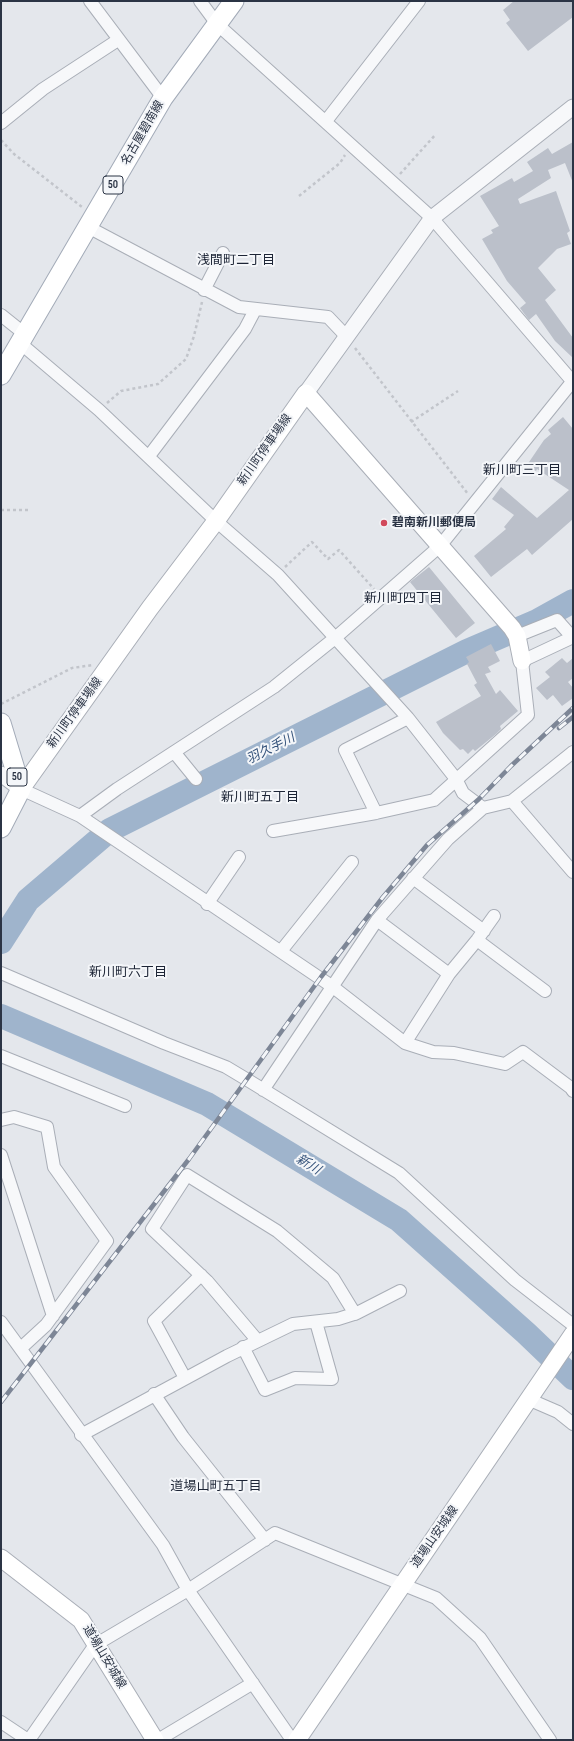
<!DOCTYPE html>
<html>
<head>
<meta charset="utf-8">
<style>
  body { margin:0 }
  #map { position:relative; width:574px; height:1741px; overflow:hidden; background:#e4e7ec; font-family:"Sofia Sans Condensed",sans-serif }
  canvas { display:block }
  .frame { position:absolute; inset:0; border:2px solid #2b3445; pointer-events:none }
</style>
</head>
<body>
<div id="map">
<canvas width="574" height="1741"></canvas>
<div class="frame"></div>
</div>
<script>
const g = document.querySelector('canvas').getContext('2d');
g.lineJoin = 'round';
const toPath = rows => new Path2D(rows.map(r => 'M' + r).join(''));
function stroke(path, color, width, dash) { g.strokeStyle = color; g.lineWidth = width; g.lineCap = dash ? 'butt' : 'round'; g.setLineDash(dash || []); g.stroke(path); }
function paint(path, color) { g.fillStyle = color; g.fill(path, 'evenodd'); }
function drawText(font, color, halo, rows, align = 'center') {
  g.font = font + ' "Sofia Sans Condensed","Noto Sans JP",sans-serif'; g.lineWidth = 4; g.setLineDash([]); g.textBaseline = 'middle'; g.strokeStyle = halo; g.fillStyle = color; for (const [text, x, y, turn = 0] of rows) {
    g.save(); g.translate(x, y); g.rotate((+turn || 0) * Math.PI / 180); g.textAlign = isNaN(turn) ? turn : align; if (halo) g.strokeText(text, 0, 0); g.fillText(text, 0, 0); g.restore();
  }
}
stroke(toPath([
  [1,942,28,900,110,830,467,651,537,621,573,601],
  [1,1016,207,1104,399,1220,526,1333,573,1378]
]), '#9fb4cc', 24);
paint(toPath([
  [514,1,573,1,573,17,528,51,506,23,510,20,503,10],
  [573,142,573,183,565,163,548,170,551,178,518,199,520,204,556,191,570,231,567,233,571,244,557,249,538,268,556,290,545,300,573,338,573,358,555,341,536,314,529,320,520,308,526,303,507,281,482,239,493,233,491,230,499,226,480,196,512,178,514,182,533,171,527,162,548,148,552,154],
  [563,417,573,429,573,519,532,555,527,549,491,577,474,556,506,529,504,527,514,515,492,499,501,487,537,518,569,490,537,469,536,471,527,465,544,440,551,434,548,430],
  [429,567,475,623,456,638,410,582],
  [491,644,500,661,488,667,491,672,485,674,496,694,500,690,518,711,500,726,501,729,496,734,475,751,473,749,468,754,463,749,460,750,443,733,436,722,481,696,474,685,477,683,467,664,469,662,466,657],
  [562,658,567,663,573,658,573,678,568,682,573,688,573,698,562,706,553,695,547,700,536,688,550,677,545,672]
]), '#bbc0ca');
const minor = toPath([
  [90,1,163,98],
  [200,1,217,24,432,218,573,382],
  [326,121,419,1],
  [1,123,43,89,118,40],
  [88,227,239,307,328,317,346,336],
  [204,290,223,253],
  [1,315,26,335],
  [20,343,99,410,216,521,278,575,408,718,456,779,463,793,483,808,512,801,573,752],
  [149,456,245,329,255,310],
  [517,636,557,620,573,638],
  [174,752,196,779],
  [21,789,80,816,333,987,405,1043,433,1052,454,1053,505,1064,523,1052,571,1088,573,1091],
  [512,801,573,872],
  [376,813,345,750,408,718],
  [80,816,117,789,274,687,335,638,440,546,572,382],
  [273,831,376,813,434,800,528,715,522,661,571,638],
  [413,878,484,931],
  [207,904,239,857],
  [377,920,449,974],
  [477,940,545,991],
  [281,951,352,862],
  [1,973,164,1043,226,1067,246,1079,399,1173,515,1280,573,1325],
  [405,1043,449,974,477,940,494,916],
  [1,1056,125,1106],
  [263,1090,377,920,448,839,483,808],
  [1,1120,14,1117,47,1127,54,1167,107,1241,46,1325,21,1348],
  [1,1155,53,1316],
  [1,1322,163,1545,188,1590,292,1740],
  [257,1340,207,1281,152,1229,187,1175,277,1231,333,1278,355,1314],
  [243,1347,265,1390,295,1378,332,1379,316,1322],
  [185,1378,154,1321,201,1275],
  [154,1394,183,1437,265,1540],
  [528,1399,558,1412,573,1424],
  [81,1435,227,1356,293,1324,338,1319,357,1313,400,1291],
  [1,1722,28,1740],
  [29,1740,95,1645,188,1590,275,1533,436,1598,480,1638,550,1740],
  [158,1740,253,1683]
]);
const tertiary = toPath([
  [306,393,432,218,573,107],
  [1,774,21,789]
]);
const secondary = toPath([
  [21,789,150,608,216,521,306,393,512,628,517,636,522,661],
  [1,1558,81,1620,155,1740],
  [297,1740,573,1334]
]);
const primary = toPath([
  [1,375,163,98,234,1],
  [1,723,21,789,1,828]
]);
stroke(minor, '#a9aeb7', 14);
stroke(tertiary, '#a9aeb7', 17);
stroke(secondary, '#a9aeb7', 19);
stroke(primary, '#a3abb8', 21);
stroke(toPath([
  [1,140,14,154,82,207],
  [400,174,436,134],
  [299,196,340,163,345,155],
  [355,348,468,494],
  [107,403,121,391,158,384,186,359,194,336,202,302],
  [411,422,458,391],
  [1,510,28,510],
  [285,567,312,542,328,559,339,550,374,589],
  [1,704,72,668,93,665]
]), '#c2c5cb', 2.5, [3, 3]);
stroke(minor, '#f7f8fa', 12);
stroke(tertiary, '#f7f8fa', 15);
stroke(secondary, '#fff', 17);
stroke(primary, '#fff', 19);
const rail = toPath([
  [559,728,573,717],
  [1,1402,189,1159,321,977,383,897,427,845,479,799,511,766,573,708]
]);
stroke(rail, '#7d8696', 4.5);
stroke(rail, '#f4f6f9', 3, [9]);
for (const [x, y, r, color] of [
  [384,523,4,"#d1495b"]
]) { const dot = new Path2D(); dot.arc(x, y, r, 0, 2 * Math.PI); g.fillStyle = color; g.fill(dot); stroke(dot, '#f4f6f9', 1.5); }
for (const [x, y, w] of [
  [113,185,20],
  [17,777,20]
]) { const box = new Path2D(); box.roundRect(x - w / 2, y - 9, w, 18, 3); g.fillStyle = '#f4f6f9'; g.fill(box); stroke(box, '#2b3445', 1); }
drawText('bold 11px', '#2b3445', null, [
  ["50",113,185],
  ["50",17,777]
]);
drawText('12px', '#2b3445', '#f4f6f9', [
  ["名古屋碧南線",143,133,-60],
  ["新川町停車場線",265,450,-55],
  ["新川町停車場線",75,713,-54],
  ["道場山安城線",435,1537,-55],
  ["道場山安城線",104,1657,59]
]);
drawText('bold 12px', '#2b3445', '#f4f6f9', [
  ["碧南新川郵便局",392,523]
], 'left');
drawText('13px', '#1d2536', '#f4f6f9', [
  ["浅間町二丁目",236,261],
  ["新川町三丁目",522,471],
  ["新川町四丁目",403,599],
  ["新川町五丁目",260,798],
  ["新川町六丁目",128,973],
  ["道場山町五丁目",216,1487]
]);
drawText('italic 13px', '#34527a', '#f4f6f9', [
  ["羽久手川",271,749,-27],
  ["新川",308,1165,31]
]);
</script>
</body>
</html>
